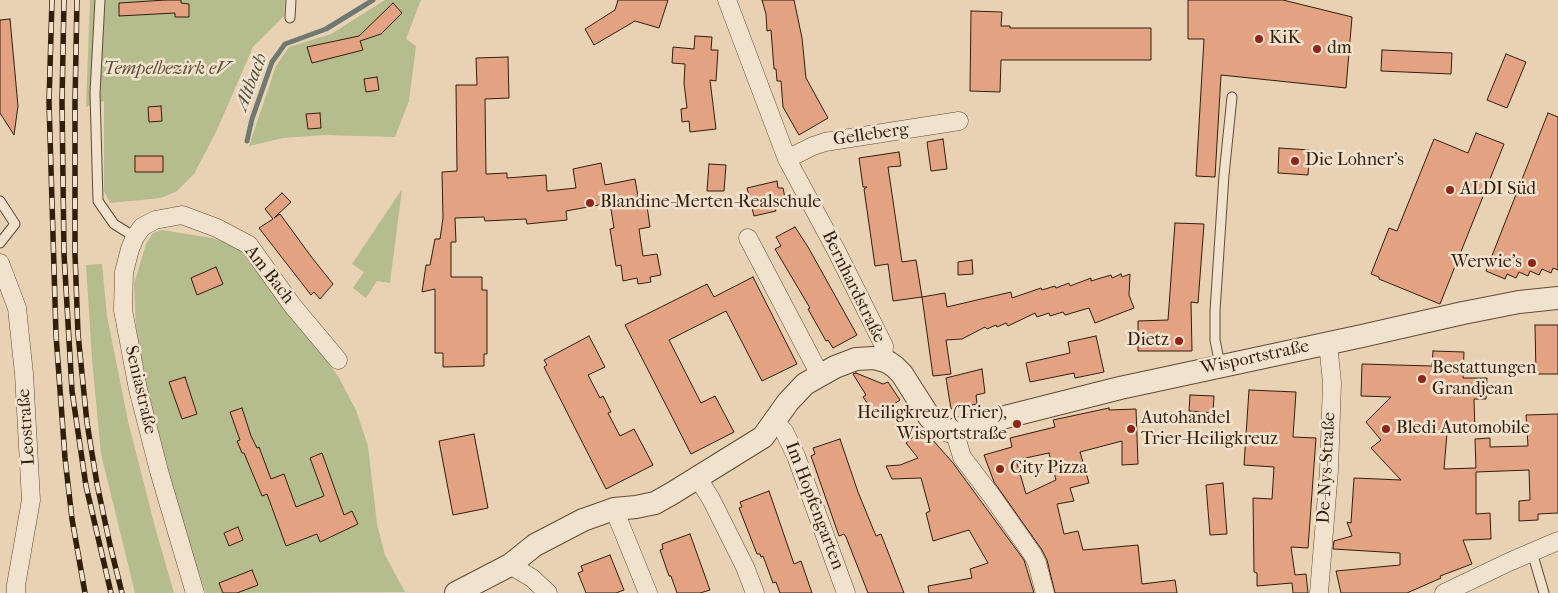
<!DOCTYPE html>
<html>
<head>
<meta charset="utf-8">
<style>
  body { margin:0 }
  canvas { display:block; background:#e9d2b4 }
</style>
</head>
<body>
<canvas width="1558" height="593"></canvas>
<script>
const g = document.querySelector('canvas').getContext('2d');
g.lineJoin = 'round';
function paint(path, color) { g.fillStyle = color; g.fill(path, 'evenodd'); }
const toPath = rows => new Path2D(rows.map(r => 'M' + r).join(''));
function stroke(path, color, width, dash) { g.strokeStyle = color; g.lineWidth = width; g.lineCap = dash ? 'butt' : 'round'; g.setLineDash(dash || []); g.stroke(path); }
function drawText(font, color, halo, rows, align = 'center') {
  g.font = font + ' "IM FELL French Canon",serif'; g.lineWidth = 5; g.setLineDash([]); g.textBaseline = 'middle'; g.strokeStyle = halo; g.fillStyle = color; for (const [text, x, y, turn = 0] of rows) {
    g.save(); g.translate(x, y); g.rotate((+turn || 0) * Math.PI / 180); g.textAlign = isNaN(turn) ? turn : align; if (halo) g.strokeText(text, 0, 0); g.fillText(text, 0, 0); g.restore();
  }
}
paint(toPath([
  [90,0,285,0,284,16,253,47,217,130,194,174,177,191,161,198,110,203,104,191,104,101,86,107],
  [385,0,421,0,406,39,416,46,409,101,395,137,324,135,283,138,249,146,276,66,289,47,331,34],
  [402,189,390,283,377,281,366,298,353,288,364,272,352,264],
  [162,230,212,238,241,247,338,376,356,410,368,446,377,524,385,555,405,592,206,593,190,547,147,395,136,327,134,284,146,244,153,233],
  [102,264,107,316,128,421,155,527,174,593,135,593,101,454,92,359,86,265]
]), '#b5bc8e');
stroke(toPath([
  [247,141,252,119,272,62,285,44,326,29,373,0]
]), '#707971', 5);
const building = toPath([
  [166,0,181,0,181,3,189,4,189,17,175,17,175,13,119,16,119,3,166,0],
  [618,0,668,0,659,28,635,21,594,45,585,29,615,10,618,0],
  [762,0,794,0,802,38,806,78,828,118,799,135,783,107,781,81,777,81,776,69,774,69,771,30,767,31,766,14,762,0],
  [1188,0,1283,0,1352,17,1346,88,1221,75,1215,177,1196,176,1204,39,1188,39,1188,0],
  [393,3,402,13,381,34,360,41,363,50,312,63,307,47,359,36,393,3],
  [971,11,1002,12,1001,26,1010,26,1010,28,1151,28,1151,60,1001,60,1000,92,970,91,971,11],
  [10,19,18,106,14,135,0,113,0,20,10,19],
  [695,36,712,37,711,50,718,50,716,81,710,80,716,129,690,132,689,121,682,122,681,109,687,108,684,83,685,64,672,63,673,47,694,49,695,36],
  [1382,50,1452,53,1451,74,1381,71,1382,50],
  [1506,54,1526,62,1507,108,1487,100,1506,54],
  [508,57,509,98,485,99,486,174,507,173,507,178,546,175,547,191,576,188,573,169,601,163,605,185,635,179,640,208,647,206,650,227,639,229,643,256,657,254,661,275,650,277,651,282,638,284,637,278,623,281,621,265,616,266,610,229,614,228,610,203,566,211,567,220,527,224,526,219,485,221,484,217,455,218,456,242,451,242,451,277,482,277,482,290,487,290,487,354,484,354,484,366,443,367,443,353,435,353,435,289,422,292,426,265,430,265,435,239,440,239,443,218,442,172,457,171,456,85,477,85,476,58,508,57],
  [377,77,379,90,366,92,364,79,377,77],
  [161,106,162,121,149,122,148,107,161,106],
  [320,113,321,128,308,129,306,114,320,113],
  [1548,113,1558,117,1558,270,1553,268,1551,273,1542,269,1539,275,1530,271,1528,276,1519,272,1516,278,1507,274,1505,279,1486,271,1548,113],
  [1476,133,1504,144,1440,304,1379,279,1379,277,1371,274,1389,228,1397,231,1434,139,1468,153,1476,133],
  [943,139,947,169,931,171,927,142,943,139],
  [1279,148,1310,150,1308,175,1278,173,1279,148],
  [899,152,901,166,888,167,902,262,916,260,922,297,893,301,888,264,875,266,864,189,867,187,863,187,859,158,899,152],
  [135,156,163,156,163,172,135,172,135,156],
  [709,164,726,165,724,191,707,191,709,164],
  [777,181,778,188,783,188,786,203,774,206,776,211,754,216,747,188,777,181],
  [282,193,291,202,274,218,280,214,313,259,333,284,320,299,314,292,311,295,259,228,273,219,265,209,282,193],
  [1175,223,1204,224,1198,303,1191,302,1192,351,1138,351,1138,321,1168,320,1175,223],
  [795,227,808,247,857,335,833,348,828,340,826,341,808,309,810,308,775,249,781,246,776,237,795,227],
  [972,260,973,274,958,275,958,262,972,260],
  [216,267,223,284,197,295,191,278,216,267],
  [1121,274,1122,277,1130,274,1129,295,1134,308,1095,323,1089,308,1065,315,1063,312,1050,316,1049,313,1037,317,1035,313,1008,326,1006,323,997,327,996,325,987,329,985,327,962,339,946,340,951,374,933,376,922,297,945,293,947,307,1011,292,1012,298,1041,288,1042,290,1055,286,1056,288,1069,283,1070,286,1091,278,1091,281,1111,275,1112,278,1121,274],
  [753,277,797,364,762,381,726,311,669,340,701,403,715,396,734,432,691,454,625,325,707,284,714,297,753,277],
  [1535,325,1558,325,1558,374,1536,374,1535,325],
  [589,336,605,367,588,375,600,398,603,396,611,412,608,413,620,436,634,429,653,465,606,489,544,367,547,365,544,360,589,336],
  [1096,336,1104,372,1075,378,1074,373,1030,382,1026,363,1070,353,1068,342,1096,336],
  [1433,351,1464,352,1463,378,1487,378,1486,399,1474,399,1475,432,1447,433,1444,469,1476,468,1475,439,1490,438,1490,447,1528,446,1526,415,1558,414,1558,513,1538,514,1538,520,1519,521,1519,501,1530,500,1529,470,1476,472,1476,514,1490,513,1491,539,1463,540,1472,564,1440,576,1441,578,1407,593,1341,593,1336,571,1400,565,1400,553,1333,549,1334,541,1352,536,1347,522,1351,523,1354,478,1401,480,1371,448,1381,440,1366,422,1391,397,1361,396,1362,364,1432,366,1433,351],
  [982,369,985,393,976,395,977,404,951,409,946,378,982,369],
  [856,373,883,384,888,382,900,400,876,416,863,397,866,395,853,374,856,373],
  [185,377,197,414,182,419,169,382,185,377],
  [1249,390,1296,392,1293,437,1316,438,1308,548,1291,547,1295,575,1306,574,1308,593,1293,593,1292,583,1257,586,1257,573,1254,572,1253,498,1272,499,1274,467,1244,465,1249,390],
  [1190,395,1214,396,1213,413,1189,411,1190,395],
  [242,408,251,436,257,448,259,447,271,479,284,474,296,507,324,496,310,458,322,453,344,515,352,511,358,524,320,542,317,534,286,546,267,494,262,496,244,453,242,453,237,441,240,440,230,412,242,408],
  [1109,408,1109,410,1136,409,1138,464,1122,465,1122,441,1080,452,1089,483,1070,488,1074,501,1057,504,1064,534,1078,531,1083,550,1138,545,1142,584,1175,580,1177,593,1055,593,1047,560,1042,550,994,482,984,455,1012,447,1010,438,1055,427,1053,420,1109,408],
  [1049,453,1056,480,1026,494,1016,460,1049,453],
  [923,429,953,463,1024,560,1034,593,929,593,928,586,972,578,970,569,988,563,969,530,933,541,926,513,930,511,921,478,892,479,886,466,900,465,918,458,906,443,923,429],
  [474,434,488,508,453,515,439,441,474,434],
  [840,439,858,492,876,536,881,534,904,593,868,593,846,537,844,534,839,536,811,456,815,454,813,448,840,439],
  [1223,483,1227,534,1210,535,1206,485,1223,483],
  [769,491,794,564,801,561,812,593,780,593,776,582,773,583,763,556,761,557,760,554,757,554,739,508,742,507,740,502,769,491],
  [238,527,243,540,229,546,224,533,238,527],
  [690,534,710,590,700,593,677,593,671,576,669,576,660,550,663,549,662,544,690,534],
  [610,555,624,590,616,593,586,593,578,573,583,571,581,566,610,555],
  [252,570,258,585,237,593,223,593,219,583,252,570]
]);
paint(building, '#e3a383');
stroke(building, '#311e0b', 1);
const service = toPath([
  [100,0,95,93,98,201,114,224,135,237],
  [290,18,291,0],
  [0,201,15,224,0,243],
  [1220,365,1215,340,1215,311,1224,175,1232,97],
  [1532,552,1544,593]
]);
const minor = toPath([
  [727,0,787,159,836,250,884,346,883,360],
  [787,159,813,146,825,142,959,121],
  [748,238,820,375],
  [0,263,17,308,24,374,31,500,16,585,16,593],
  [775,423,784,431,796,456,846,593],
  [954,430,962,457,991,495,1033,555,1037,563,1045,593],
  [698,478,711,499,745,567,755,593],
  [614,509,648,593],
  [510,565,532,578,548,593],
  [195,593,159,471,138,389,123,310,124,272,130,249,135,237,142,227,155,220,182,215,217,228,249,245,292,305,338,360],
  [1319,593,1329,470,1332,383,1328,343],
  [1444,593,1509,562,1558,541]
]);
const tertiary = toPath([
  [456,593,510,565,535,545,583,520,614,509,636,507,655,503,671,494,763,437,788,402,805,384,835,367,856,359,874,358,888,362,895,367,902,374,930,418,942,428,950,431,1120,388,1362,336,1463,313,1519,302,1558,298]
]);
stroke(service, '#5f4b35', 11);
stroke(minor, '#5f4b35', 19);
stroke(tertiary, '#5f4b35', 24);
stroke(service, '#f1e2ce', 9);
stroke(minor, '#f1e2ce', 18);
stroke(tertiary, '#f1e2ce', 22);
const rail = toPath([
  [52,0,49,102,56,335,65,458,72,519,85,593],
  [64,0,62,102,64,254,72,391,86,486,111,593],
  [77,0,75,103,75,254,78,334,87,423,97,484,110,545,122,593]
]);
stroke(rail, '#311e0b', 5.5);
stroke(rail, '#f1e2ce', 4, [11]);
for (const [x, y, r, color] of [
  [1259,39,5,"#8f2418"],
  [1317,49,5,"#8f2418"],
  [1295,161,5,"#8f2418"],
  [1450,190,5,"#8f2418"],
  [590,203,5,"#8f2418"],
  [1532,263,5,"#8f2418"],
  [1179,341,5,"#8f2418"],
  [1422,379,5,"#8f2418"],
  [1017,424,5,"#8f2418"],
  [1131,429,5,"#8f2418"],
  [1386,429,5,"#8f2418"],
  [1000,469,5,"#8f2418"]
]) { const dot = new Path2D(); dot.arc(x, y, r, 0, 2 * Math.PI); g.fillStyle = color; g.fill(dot); stroke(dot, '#f1e2ce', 2); }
drawText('18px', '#311e0b', '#f1e2ce', [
  ["KiK",1269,39],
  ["dm",1327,49],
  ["Die Lohner's",1305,161],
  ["ALDI Süd",1460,190],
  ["Blandine-Merten-Realschule",600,203],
  ["Werwie's",1522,263,"right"],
  ["Dietz",1169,341,"right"],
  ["Bestattungen",1432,369],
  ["Grandjean",1432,390],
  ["Heiligkreuz (Trier),",1007,414,"right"],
  ["Wisportstraße",1007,435,"right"],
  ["Autohandel",1141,419],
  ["Trier-Heiligkreuz",1141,440],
  ["Bledi Automobile",1396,429],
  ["City Pizza",1010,469]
], 'left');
drawText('italic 18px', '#594d32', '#f1e2ce', [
  ["Tempelbezirk eV",167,70]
]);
drawText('18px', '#311e0b', '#f1e2ce', [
  ["Gelleberg",871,135,-8],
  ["Am Bach",269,275,52],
  ["Bernhardstraße",853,287,64],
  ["Wisportstraße",1255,358,-12],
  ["Seniastraße",140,390,77],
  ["Leostraße",27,427,-94],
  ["De-Nys-Straße",1327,468,-87],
  ["Im Hopfengarten",814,506,69]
]);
drawText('italic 19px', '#504c3e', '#f1e2ce', [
  ["Altbach",252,82,-69]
]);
</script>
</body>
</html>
